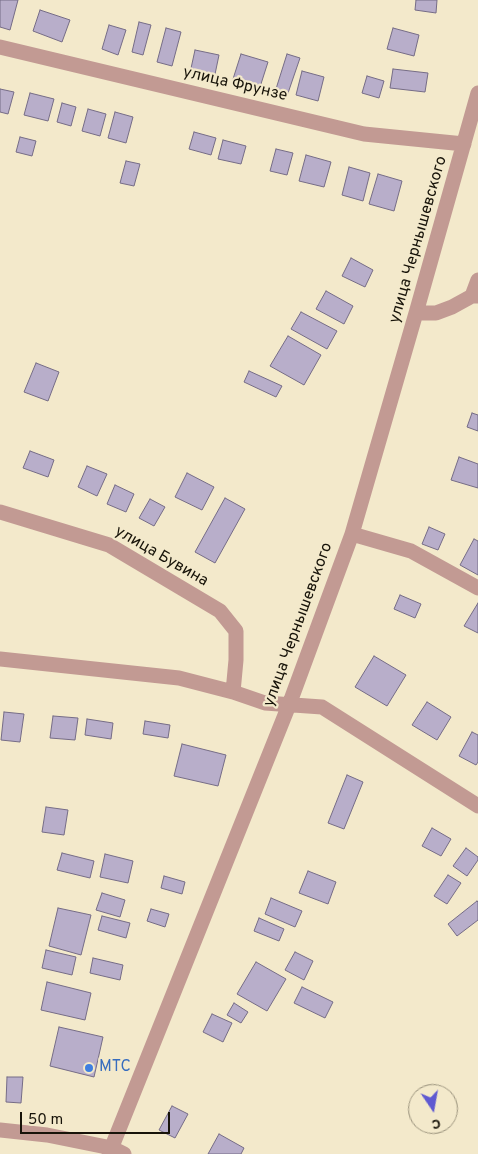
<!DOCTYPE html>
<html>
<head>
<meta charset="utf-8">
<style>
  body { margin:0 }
  #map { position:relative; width:478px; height:1154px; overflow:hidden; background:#f3e9cb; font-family:Overpass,sans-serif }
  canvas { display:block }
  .north { position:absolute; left:408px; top:1084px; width:50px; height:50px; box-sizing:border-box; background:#f3e9cb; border:1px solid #9b937d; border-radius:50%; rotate:168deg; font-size:14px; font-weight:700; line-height:20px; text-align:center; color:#171309 }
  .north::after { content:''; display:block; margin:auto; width:18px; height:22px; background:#5f59d1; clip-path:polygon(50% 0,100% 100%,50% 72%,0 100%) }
  .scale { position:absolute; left:20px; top:1112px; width:150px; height:22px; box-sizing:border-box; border:2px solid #171309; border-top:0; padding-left:6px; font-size:15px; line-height:18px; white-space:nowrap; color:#171309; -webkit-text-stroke:4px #f3e9cb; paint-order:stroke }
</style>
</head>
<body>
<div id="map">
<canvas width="478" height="1154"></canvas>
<div class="north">С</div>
<div class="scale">50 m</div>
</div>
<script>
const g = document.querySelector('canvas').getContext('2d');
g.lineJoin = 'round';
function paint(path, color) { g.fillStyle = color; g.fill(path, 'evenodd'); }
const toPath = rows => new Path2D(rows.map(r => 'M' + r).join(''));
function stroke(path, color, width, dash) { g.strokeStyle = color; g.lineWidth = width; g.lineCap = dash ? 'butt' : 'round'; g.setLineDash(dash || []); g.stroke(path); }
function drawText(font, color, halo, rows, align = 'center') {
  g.font = font + ' Overpass,sans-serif'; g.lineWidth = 4.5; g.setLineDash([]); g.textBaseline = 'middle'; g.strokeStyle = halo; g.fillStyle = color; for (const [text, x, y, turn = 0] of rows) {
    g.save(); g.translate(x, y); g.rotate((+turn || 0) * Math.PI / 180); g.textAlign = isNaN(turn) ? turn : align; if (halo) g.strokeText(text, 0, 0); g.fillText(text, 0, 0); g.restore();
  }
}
const building = toPath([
  [0,0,18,0,10,30,0,27,0,0],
  [416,0,437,0,436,13,415,10,416,0],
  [40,10,70,20,62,42,33,31,40,10],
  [139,22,151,25,143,55,132,52,139,22],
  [109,25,126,30,118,55,102,49,109,25],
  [166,28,181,32,172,66,157,62,166,28],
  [393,28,419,35,414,56,387,49,393,28],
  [195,50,219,55,214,79,190,73,195,50],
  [241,54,268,62,260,87,233,79,241,54],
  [287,54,300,58,287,96,275,92,287,54],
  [393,69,428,73,425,92,390,88,393,69],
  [302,71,324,77,318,101,296,95,302,71],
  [367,76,384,81,379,98,362,93,367,76],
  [0,89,14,92,8,114,0,112,0,89],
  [30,93,54,99,48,121,24,115,30,93],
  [62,103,76,107,71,126,57,122,62,103],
  [88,109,106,114,100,136,82,131,88,109],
  [115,112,133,117,126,143,108,138,115,112],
  [194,132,216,138,211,155,189,149,194,132],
  [20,137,36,141,32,156,16,152,20,137],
  [223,140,246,146,241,164,218,159,223,140],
  [276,149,293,153,287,175,270,171,276,149],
  [306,155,331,162,324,187,299,181,306,155],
  [126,161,140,164,134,186,120,183,126,161],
  [349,167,370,173,363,201,342,195,349,167],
  [378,174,402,181,394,211,369,204,378,174],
  [351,258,373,270,365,287,342,276,351,258],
  [326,291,353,306,344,324,316,309,326,291],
  [301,312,337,331,327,349,291,329,301,312],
  [288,336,321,355,304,385,270,366,288,336],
  [36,363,59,372,48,401,24,392,36,363],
  [249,371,282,386,276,397,244,382,249,371],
  [472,413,478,415,478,431,467,427,472,413],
  [30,451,54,460,48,477,23,468,30,451],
  [459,457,478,464,478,488,451,480,459,457],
  [87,466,107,474,97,496,78,487,87,466],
  [187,473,214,487,202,510,175,497,187,473],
  [115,485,134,494,126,512,107,504,115,485],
  [225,498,245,509,215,563,195,552,225,498],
  [150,499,165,507,154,526,139,518,150,499],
  [429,527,445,534,438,550,422,544,429,527],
  [474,539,478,541,478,575,460,565,474,539],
  [400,595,421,604,415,618,394,609,400,595],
  [478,603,478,633,464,626,478,603],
  [374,656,406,675,387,706,355,687,374,656],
  [427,702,451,717,437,740,412,725,427,702],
  [4,712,24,714,20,742,1,740,4,712],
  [53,716,78,718,75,740,50,738,53,716],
  [87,719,113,723,111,739,85,735,87,719],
  [145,721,170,725,168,738,143,734,145,721],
  [472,732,478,735,478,762,476,765,459,756,472,732],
  [182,744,226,755,218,786,174,776,182,744],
  [347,775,363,782,344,829,328,823,347,775],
  [46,807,68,810,64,835,42,832,46,807],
  [432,828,451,839,441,856,422,846,432,828],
  [466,848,478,857,478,860,467,876,453,866,466,848],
  [62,853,94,861,90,878,57,870,62,853],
  [105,854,133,861,128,883,100,877,105,854],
  [308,871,336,882,328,904,299,893,308,871],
  [448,875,461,883,447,904,434,896,448,875],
  [164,876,185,882,182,894,161,888,164,876],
  [102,893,125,900,120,917,96,910,102,893],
  [271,898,302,911,295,927,265,914,271,898],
  [477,901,478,902,478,920,457,936,448,924,477,901],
  [58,908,91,915,81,955,49,946,58,908],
  [151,909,169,914,165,927,147,921,151,909],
  [102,916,130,923,126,938,98,930,102,916],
  [259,918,284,929,279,941,254,931,259,918],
  [46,950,76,957,72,975,42,968,46,950],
  [295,952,313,961,304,980,285,970,295,952],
  [93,958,123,965,120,980,90,973,93,958],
  [256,962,286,979,267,1011,237,994,256,962],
  [47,982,91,993,85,1020,41,1010,47,982],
  [302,987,333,1002,325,1018,294,1003,302,987],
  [234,1003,248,1012,241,1023,227,1015,234,1003],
  [212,1014,232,1023,223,1042,203,1032,212,1014],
  [59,1027,103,1037,94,1077,50,1066,59,1027],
  [7,1077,23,1077,21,1103,6,1102,7,1077],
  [172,1106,188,1114,175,1138,159,1130,172,1106],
  [219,1134,244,1148,241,1154,208,1154,219,1134]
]);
paint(building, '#b8aeca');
stroke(building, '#756c86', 1);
stroke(toPath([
  [0,47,364,134,464,144],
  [472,296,478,280],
  [416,313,436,313,452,307,472,296,478,296],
  [0,512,109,545,220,611,236,631,236,660,233,692],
  [352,534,411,551,478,588],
  [0,659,179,678,233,692,265,703,322,707,478,806],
  [0,1130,47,1135,112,1148,124,1154],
  [109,1154,289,705,352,534,416,313,478,93]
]), '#c29a93', 15);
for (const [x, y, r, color] of [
  [89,1068,5,"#3f7fe0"]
]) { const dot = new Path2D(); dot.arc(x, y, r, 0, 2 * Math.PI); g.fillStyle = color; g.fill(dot); stroke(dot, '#f3e9cb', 2); }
drawText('16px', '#171309', '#f3e9cb', [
  ["улица Фрунзе",235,85,13],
  ["улица Чернышевского",419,240,-74],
  ["улица Бувина",161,557,30],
  ["улица Чернышевского",299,625,-70]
]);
drawText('16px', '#366cbe', '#f3e9cb', [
  ["МТС",99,1068]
], 'left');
</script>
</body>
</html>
